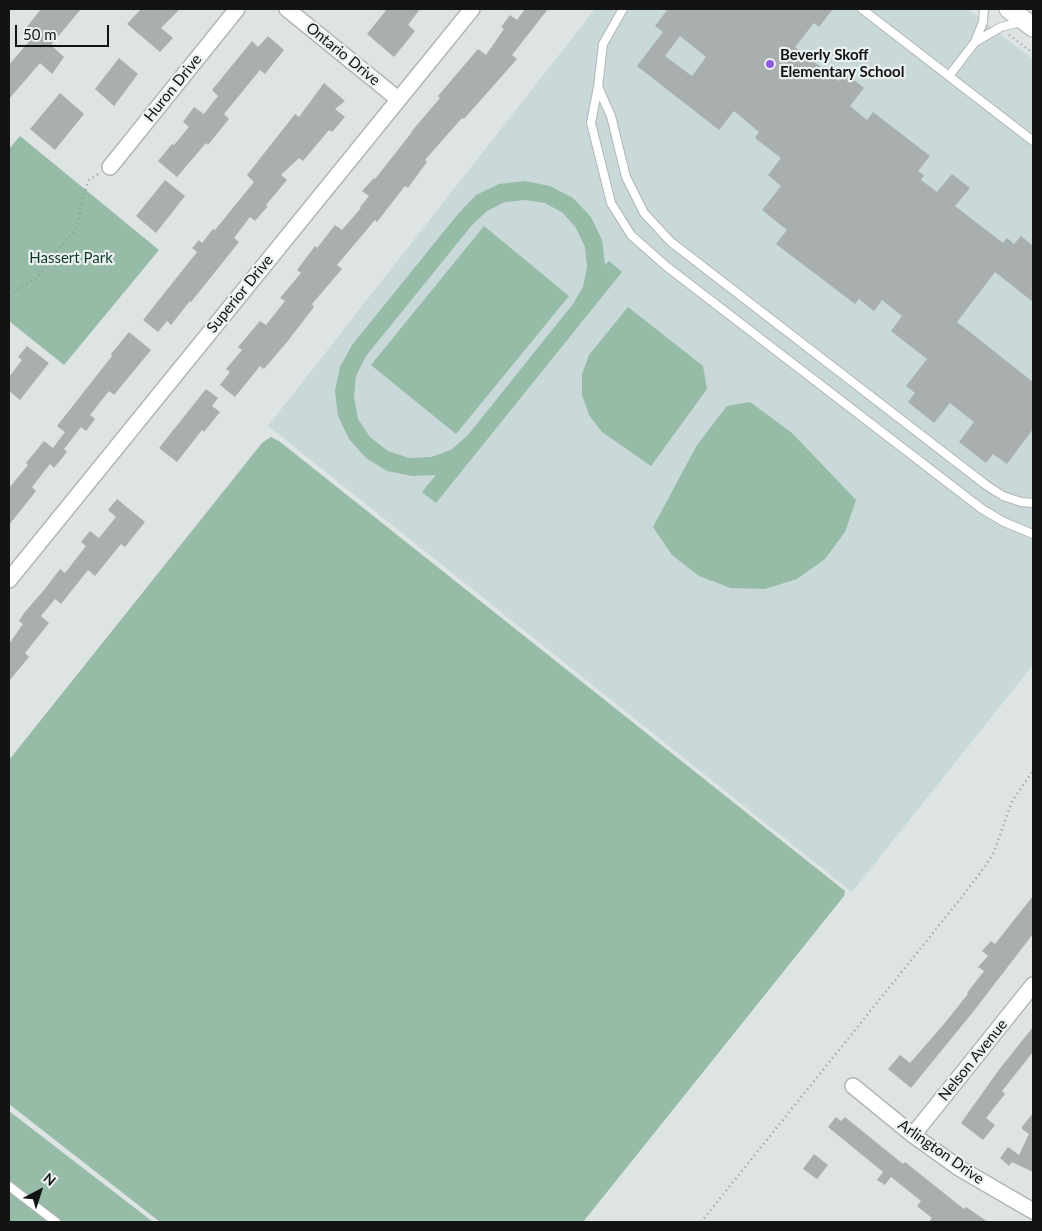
<!DOCTYPE html>
<html>
<head>
<meta charset="utf-8">
<style>
  body { margin:0 }
  #map { position:relative; width:1042px; height:1231px; overflow:hidden; background:#dee3e4; font-family:Lato,sans-serif }
  canvas { display:block }
  .frame { position:absolute; inset:0; border:10px solid #121414; pointer-events:none }
  .north { position:absolute; left:15px; top:1166px; width:50px; height:50px; -webkit-text-stroke:4px #ebf1f1; paint-order:stroke; rotate:40deg; font-size:14px; font-weight:700; line-height:20px; text-align:center; color:#121414 }
  .north::after { content:''; display:block; margin:auto; width:18px; height:22px; background:#121414; clip-path:polygon(50% 0,100% 100%,50% 72%,0 100%) }
  .scale { position:absolute; left:15px; top:25px; width:94px; height:22px; box-sizing:border-box; border:2px solid #121414; border-top:0; padding-left:6px; font-size:15px; line-height:18px; white-space:nowrap; color:#121414; -webkit-text-stroke:4px #ebf1f1; paint-order:stroke }
</style>
</head>
<body>
<div id="map">
<canvas width="1042" height="1231"></canvas>
<div class="frame"></div>
<div class="north">N</div>
<div class="scale">50 m</div>
</div>
<script>
const g = document.querySelector('canvas').getContext('2d');
g.lineJoin = 'round';
function paint(path, color) { g.fillStyle = color; g.fill(path, 'evenodd'); }
const toPath = rows => new Path2D(rows.map(r => 'M' + r).join(''));
function stroke(path, color, width, dash) { g.strokeStyle = color; g.lineWidth = width; g.lineCap = dash ? 'butt' : 'round'; g.setLineDash(dash || []); g.stroke(path); }
function drawText(font, color, halo, rows, align = 'center') {
  g.font = font + ' Lato,sans-serif'; g.lineWidth = 4.5; g.setLineDash([]); g.textBaseline = 'middle'; g.strokeStyle = halo; g.fillStyle = color; for (const [text, x, y, turn = 0] of rows) {
    g.save(); g.translate(x, y); g.rotate((+turn || 0) * Math.PI / 180); g.textAlign = isNaN(turn) ? turn : align; if (halo) g.strokeText(text, 0, 0); g.fillText(text, 0, 0); g.restore();
  }
}
paint(toPath([
  [595,9,968,9,1033,59,1033,665,852,892,268,426]
]), '#c9d8d9');
paint(toPath([
  [20,136,159,250,64,365,9,321,9,149],
  [525,181,550,186,573,198,591,217,602,240,605,265,609,261,622,272,436,503,422,492,436,475,412,476,387,471,366,458,349,439,338,416,335,391,340,367,352,345,458,214,476,195,499,184],
  [525,200,545,203,563,213,576,228,585,247,587,267,583,287,573,304,468,435,451,450,431,457,409,458,388,451,370,437,358,419,354,397,356,376,366,356,472,225,487,211,505,202],
  [484,226,569,296,456,434,371,365],
  [628,307,703,366,707,389,651,466,602,432,589,415,582,395,582,374,589,355],
  [750,402,792,433,856,500,845,532,825,559,797,579,765,589,731,588,699,576,672,555,653,527,697,445,727,406],
  [271,437,279,441,845,891,844,896,583,1222,160,1222,9,1104,9,760,262,443],
  [9,1111,153,1222,9,1222]
]), '#96bba6');
paint(toPath([
  [41,9,81,9,51,45,64,57,52,74,40,63,9,99,9,65,30,40,22,33],
  [141,9,180,9,161,28,173,38,160,52,127,24],
  [387,9,420,9,408,25,415,31,394,57,367,34],
  [525,9,548,9,512,55,517,59,464,119,462,118,425,160,427,162,408,188,405,186,377,222,375,220,337,265,342,269,312,304,314,307,287,342,264,369,260,366,235,397,220,385,230,372,226,369,242,350,238,347,260,321,266,325,285,301,280,298,301,273,297,270,315,246,317,248,335,225,342,230,361,208,360,207,369,196,362,191,374,178,375,179,412,132,411,132,440,98,438,96,478,49,486,55,504,29,501,27,510,15,517,20],
  [668,9,833,9,819,27,814,23,795,47,839,81,845,73,864,88,850,106,867,120,873,112,930,156,918,171,924,175,921,180,937,192,952,174,970,188,955,206,1003,243,1007,238,1014,244,1021,236,1033,246,1033,302,995,272,957,322,1033,382,1033,429,1007,464,993,454,986,463,959,442,974,422,950,403,934,423,908,402,915,393,906,386,927,359,891,331,902,316,882,300,874,311,859,299,855,304,776,244,787,230,762,210,781,186,768,175,781,158,755,138,759,132,734,111,719,130,637,66,663,32,655,26],
  [680,36,706,57,692,76,665,56],
  [268,36,284,50,265,74,260,70,224,114,229,119,208,145,206,143,177,177,158,161,172,144,174,145,189,127,183,122,194,107,204,114,218,96,212,90,252,41,258,47],
  [119,58,138,74,114,106,95,89],
  [324,83,345,101,335,109,345,117,332,132,329,130,303,161,299,158,281,175,287,180,266,205,268,206,255,221,250,217,234,238,239,242,191,302,190,301,171,325,167,321,158,332,143,320,197,252,192,248,199,240,202,243,213,229,215,230,254,182,247,175,295,114,299,117],
  [60,93,84,114,55,150,30,129],
  [165,180,185,196,156,233,136,216],
  [129,332,151,350,114,395,109,391,90,415,95,419,86,431,81,427,64,449,67,452,54,468,50,464,32,487,36,491,9,525,9,488,28,465,26,463,44,441,53,448,65,432,57,426,112,356,111,354],
  [27,346,49,363,20,400,9,391,9,377,22,360,18,357],
  [206,389,218,398,212,406,220,412,204,432,202,430,177,462,159,448],
  [117,499,145,522,125,547,121,544,95,576,88,570,61,604,55,599,41,616,49,623,25,653,29,657,9,681,9,644,23,624,19,621,24,613,44,590,60,569,65,573,86,546,81,542,90,531,99,538,116,517,108,510],
  [1033,896,1033,934,973,1012,911,1088,888,1069,900,1055,910,1063,944,1024,968,994,967,993,984,971,978,967,988,956,982,951,991,941,995,944],
  [1033,1027,1033,1052,1002,1091,1005,1094,986,1118,995,1125,983,1140,961,1123,998,1071],
  [1033,1113,1033,1172,1012,1162,1009,1166,1000,1158,1008,1147,1019,1155,1029,1134,1021,1128],
  [836,1117,841,1121,845,1117,903,1164,905,1162,964,1209,966,1207,988,1222,929,1222,932,1218,917,1206,921,1201,891,1177,885,1185,877,1180,883,1172,828,1127],
  [814,1154,828,1165,817,1179,803,1169]
]), '#a9aeaf');
const service = toPath([
  [623,9,603,44,598,87,591,123,611,203,631,235,666,266,982,509,1004,522,1033,534],
  [862,9,1033,141],
  [975,42,1001,27,1017,23,1021,23],
  [949,76,975,42,983,22,984,9],
  [598,87,611,116,626,177,644,213,671,242,986,485,1003,496,1021,502,1033,503],
  [9,1186,56,1222]
]);
const minor = toPath([
  [287,9,398,99],
  [110,167,237,9],
  [9,580,472,9],
  [853,1086,913,1135,959,1168,1033,1211],
  [913,1135,1033,985]
]);
const tertiary = toPath([
  [1009,9,1033,27]
]);
stroke(service, '#b1b6b6', 10);
stroke(minor, '#b1b6b6', 18);
stroke(tertiary, '#b1b6b6', 21);
stroke(toPath([
  [1009,35,1033,53],
  [9,294,36,278,44,269,54,253,72,234,78,222,82,199,89,180,100,173],
  [701,1222,961,898,986,865,994,852,1012,801,1033,771]
]), '#949899', 2.5, [1, 4]);
stroke(service, '#fff', 8);
stroke(minor, '#fff', 15);
stroke(tertiary, '#fff', 19);
for (const [x, y, r, color] of [
  [770,64,5,"#8b61db"]
]) { const dot = new Path2D(); dot.arc(x, y, r, 0, 2 * Math.PI); g.fillStyle = color; g.fill(dot); stroke(dot, '#ebf1f1', 2); }
drawText('15px', '#121414', '#ebf1f1', [
  ["Ontario Drive",343,54,39],
  ["Huron Drive",173,88,-51],
  ["Superior Drive",240,294,-51],
  ["Nelson Avenue",973,1060,-51],
  ["Arlington Drive",941,1152,35]
]);
drawText('bold 15px', '#121414', '#ebf1f1', [
  ["Beverly Skoff",780,55],
  ["Elementary School",780,72]
], 'left');
drawText('15px', '#0e3926', '#ebf1f1', [
  ["Hassert Park",71,258]
]);
</script>
</body>
</html>
